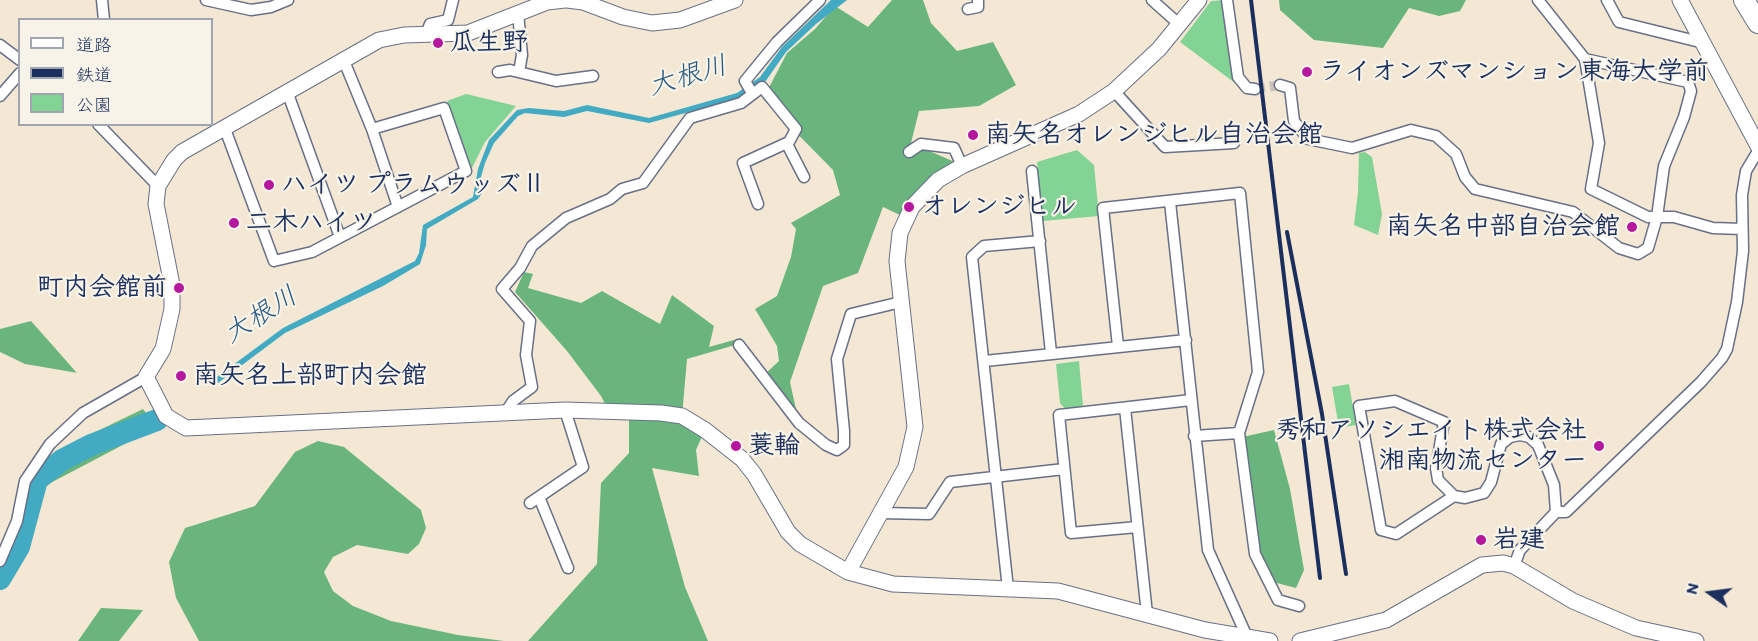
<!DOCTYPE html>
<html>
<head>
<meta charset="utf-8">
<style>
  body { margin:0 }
  #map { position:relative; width:1758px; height:641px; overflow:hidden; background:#f4e8d4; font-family:Itim,"Klee One",sans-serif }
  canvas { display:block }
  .legend { position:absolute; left:18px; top:18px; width:195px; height:108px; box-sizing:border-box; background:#f7f3e8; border:2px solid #9fa5b1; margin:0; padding:8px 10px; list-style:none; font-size:18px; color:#1b2f5e }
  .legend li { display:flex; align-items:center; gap:12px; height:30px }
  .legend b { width:30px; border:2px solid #9fa5b1 }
  .north { position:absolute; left:1680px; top:563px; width:60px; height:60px; -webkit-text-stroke:4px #f7f3e8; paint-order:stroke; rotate:284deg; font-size:16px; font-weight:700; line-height:24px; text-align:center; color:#1b2f5e }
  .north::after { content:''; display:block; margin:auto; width:21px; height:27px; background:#1b2f5e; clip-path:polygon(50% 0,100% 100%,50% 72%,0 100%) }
</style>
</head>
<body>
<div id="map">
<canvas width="1758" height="641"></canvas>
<ul class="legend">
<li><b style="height:8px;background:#fff"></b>道路</li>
<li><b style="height:8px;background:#1b2f5e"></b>鉄道</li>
<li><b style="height:16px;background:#83d394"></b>公園</li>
</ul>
<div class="north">N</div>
</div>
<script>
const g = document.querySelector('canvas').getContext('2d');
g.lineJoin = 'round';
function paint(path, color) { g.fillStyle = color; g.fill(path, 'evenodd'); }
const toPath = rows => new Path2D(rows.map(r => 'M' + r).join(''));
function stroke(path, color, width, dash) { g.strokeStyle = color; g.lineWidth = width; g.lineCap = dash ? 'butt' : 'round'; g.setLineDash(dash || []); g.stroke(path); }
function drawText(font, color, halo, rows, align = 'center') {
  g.font = font + ' Itim,"Klee One",sans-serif'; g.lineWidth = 4.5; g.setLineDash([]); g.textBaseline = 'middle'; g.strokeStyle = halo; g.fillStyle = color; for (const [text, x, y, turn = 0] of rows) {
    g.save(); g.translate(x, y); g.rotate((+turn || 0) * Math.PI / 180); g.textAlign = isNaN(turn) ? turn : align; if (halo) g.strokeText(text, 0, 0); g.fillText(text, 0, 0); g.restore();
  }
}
paint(toPath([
  [1223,0,1231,71,1235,83,1180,42,1211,1],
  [466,94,516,106,485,142,471,170,447,101],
  [1077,150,1094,165,1099,216,1043,221,1037,162],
  [1365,152,1372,157,1382,214,1378,235,1354,225,1358,192,1359,153],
  [1079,361,1083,406,1065,409,1060,403,1056,364],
  [1349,384,1356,425,1339,428,1332,387]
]), '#83d394');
paint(toPath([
  [892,0,923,0,931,23,957,51,993,42,1016,85,979,106,919,111,911,143,957,163,900,215,883,207,858,273,823,286,790,382,799,423,735,345,687,359,682,416,705,430,696,450,699,476,652,468,685,587,708,641,528,641,597,564,601,483,629,453,629,412,608,410,601,396,567,351,515,292,524,272,533,274,528,288,581,303,602,291,660,324,672,295,714,326,709,347,741,338,764,375,779,361,777,346,755,309,777,296,791,257,796,229,791,223,840,195,833,170,763,99,787,53,815,29,835,6,868,27],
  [1279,0,1466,0,1460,11,1439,16,1409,8,1383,48,1314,40,1280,10],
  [31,321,77,373,78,373,25,364,0,352,0,329],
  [143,409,157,427,20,499,34,467,81,439],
  [1274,430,1290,489,1304,570,1296,588,1269,581,1255,554,1239,433,1247,436],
  [318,441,344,447,421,510,426,528,419,544,408,554,357,545,333,557,324,572,333,591,353,606,391,621,458,635,504,641,199,641,176,598,169,562,185,528,255,506,295,452],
  [101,608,143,610,119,641,78,641]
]), '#6ab57e');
paint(toPath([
  [831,0,847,0,816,24,786,52,765,82,740,98,649,123,587,111,564,117,525,113,518,116,494,143,485,163,481,177,482,193,478,199,427,229,426,245,420,264,383,286,285,333,218,383,214,379,283,328,415,261,419,253,423,225,473,197,478,169,489,140,517,110,529,108,564,111,587,105,649,118,737,93,760,77,782,47]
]), '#42aac2');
stroke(toPath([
  [0,579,19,547,37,480,62,460,91,445,157,420]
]), '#42aac2', 22);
stroke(toPath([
  [1255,89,1280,85]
]), '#c9c3bc', 10, [10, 5]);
const street = toPath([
  [102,0,104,20],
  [206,0,251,10,271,7,288,0],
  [1152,0,1180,25],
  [1227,0,1238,77,1247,88,1255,89],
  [1538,0,1585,59,1599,143,1591,189,1648,217,1674,217,1713,228,1742,229],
  [1607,0,1619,22,1704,43],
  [968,9,978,7,978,0],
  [518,13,522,55,519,72],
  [426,34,430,24,448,20,453,0],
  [0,45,20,60],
  [344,61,372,129,398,207],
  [498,72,510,70,556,81,593,76],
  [1280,85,1290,88,1294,121,1308,139,1352,148,1411,130,1436,136,1456,154,1465,177,1475,189,1573,212,1619,248,1638,254,1648,248,1657,217,1664,166,1684,117,1691,91,1688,82,1585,59],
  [1114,91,1165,147,1234,143],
  [752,93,745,81,777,42,820,0],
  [288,94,340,237],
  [0,96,20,73],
  [98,124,158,186],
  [225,129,274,261,312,252,466,171,444,108,372,129],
  [787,144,804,177],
  [909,152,921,144,954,148,962,166],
  [1032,171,1051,353],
  [1170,202,1208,550,1248,639],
  [739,345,799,423,826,445,837,450,844,445,844,431,837,359,851,314,901,302],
  [1118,346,1103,208,1240,193,1258,372,1239,433,1255,554,1278,600,1299,606],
  [985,361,1186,340],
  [1125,408,1147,614],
  [505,413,513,401,532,387,526,355,530,321,502,289,520,268,532,246,566,218,610,199,622,189,643,183,690,118,741,103,762,87,796,129,789,142,743,163,758,204],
  [1194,436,1239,433],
  [1454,496,1396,534,1381,530,1359,406,1395,401,1444,422,1436,468,1438,480,1454,496,1465,498,1484,493,1491,482,1501,444,1510,437,1520,435,1529,437,1538,445,1554,485,1556,512,1520,550,1514,566],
  [539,497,568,568],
  [530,503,583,467,565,410],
  [1556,512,1566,512,1701,382,1722,358,1727,349,1737,302,1743,251,1742,195,1746,171,1758,151],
  [880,513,929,514,950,482,1064,469],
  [1137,527,1071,533,1059,415,1191,400],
  [0,561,17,521,25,481,50,444,83,413,146,377],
  [1008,589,972,257,984,246,1040,241]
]);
const secondary = toPath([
  [565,0,547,2,468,33,404,35,379,40,182,152,174,160,158,186,156,204,172,285,172,309,163,349,146,377,166,416,186,428,565,410,661,413,682,416,705,430,742,459,754,474,788,532,800,544,848,572,893,584,1058,591,1205,630,1270,641],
  [567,0,583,2,623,17,652,23,680,20,735,0],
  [1680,0,1758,146],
  [848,572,906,467,915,427,897,261,900,233,912,207,938,180,962,166,1079,114,1114,91,1159,49,1199,0],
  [1300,641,1386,620,1482,565,1503,563,1514,566,1573,601,1636,628,1696,641]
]);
const highway = toPath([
  [1744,0,1758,23]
]);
stroke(street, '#677087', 13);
stroke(secondary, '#677087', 17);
stroke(highway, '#677087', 22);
stroke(street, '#fff', 10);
stroke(secondary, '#fff', 15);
stroke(highway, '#fff', 20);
stroke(toPath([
  [1251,0,1320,578],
  [1287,232,1322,414,1346,574]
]), '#1b2f5e', 4);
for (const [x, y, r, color] of [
  [438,43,6,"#b5179e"],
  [1307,72,6,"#b5179e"],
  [973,135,6,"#b5179e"],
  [269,185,6,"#b5179e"],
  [909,207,6,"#b5179e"],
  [234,223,6,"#b5179e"],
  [1632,227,6,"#b5179e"],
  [179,288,6,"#b5179e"],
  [181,376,6,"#b5179e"],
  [736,446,6,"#b5179e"],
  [1599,446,6,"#b5179e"],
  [1481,540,6,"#b5179e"]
]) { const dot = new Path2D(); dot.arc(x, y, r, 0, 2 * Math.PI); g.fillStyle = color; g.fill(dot); stroke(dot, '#f7f3e8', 2); }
drawText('bold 26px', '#1b2f5e', '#f7f3e8', [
  ["瓜生野",450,43],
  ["ライオンズマンション東海大学前",1319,72],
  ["南矢名オレンジヒル自治会館",985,135],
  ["ハイツ プラムウッズⅡ",281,185],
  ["オレンジヒル",921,207],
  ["二木ハイツ",246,223],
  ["南矢名中部自治会館",1620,227,"right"],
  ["町内会館前",167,288,"right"],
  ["南矢名上部町内会館",193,376],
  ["秀和アソシエイト株式会社",1587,431,"right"],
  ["湘南物流センター",1587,461,"right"],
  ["蓑輪",748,446],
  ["岩建",1493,540]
], 'left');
drawText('italic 27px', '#295a81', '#f7f3e8', [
  ["大根川",688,77,-16],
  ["大根川",261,316,-32]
]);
</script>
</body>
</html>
